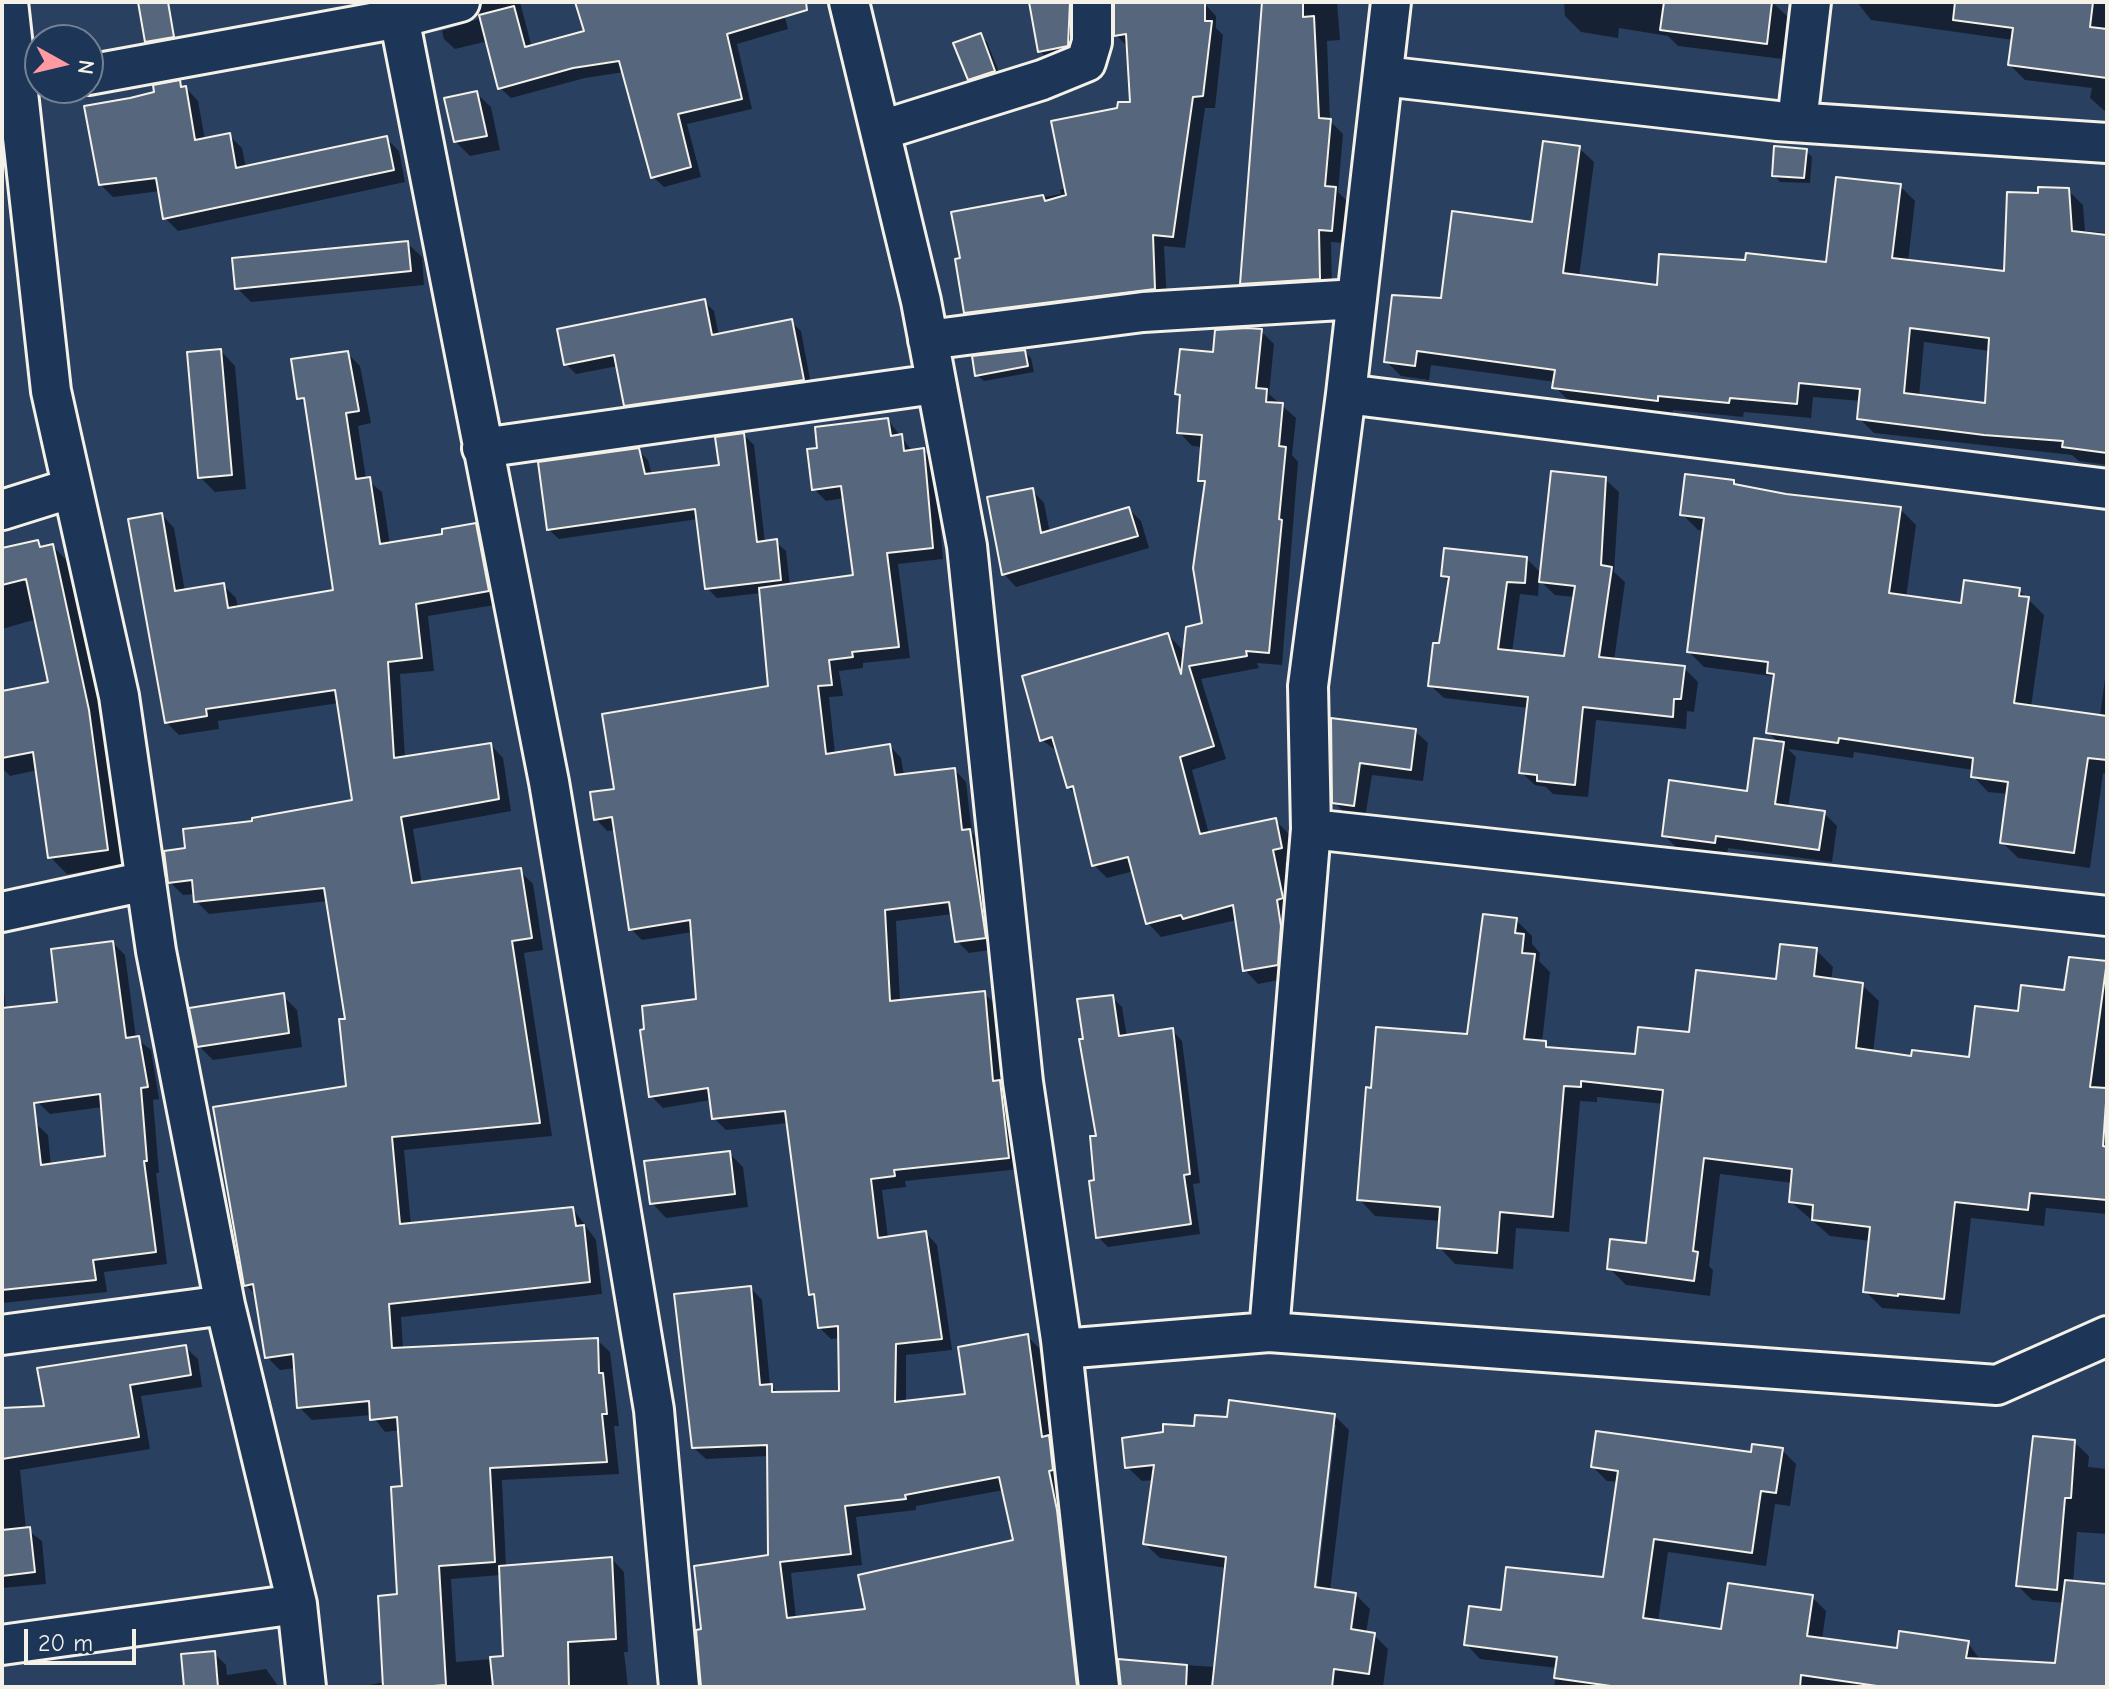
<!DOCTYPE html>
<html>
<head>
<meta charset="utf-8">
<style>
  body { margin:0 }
  #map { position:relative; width:2109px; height:1689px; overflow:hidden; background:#2a4060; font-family:"Comic Neue",sans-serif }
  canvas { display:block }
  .frame { position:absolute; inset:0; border:4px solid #f4f1e8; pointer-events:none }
  .north { position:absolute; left:24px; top:24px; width:80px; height:80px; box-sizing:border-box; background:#1d3557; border:2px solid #738091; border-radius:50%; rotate:98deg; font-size:22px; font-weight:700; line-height:32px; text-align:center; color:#f4f1e8 }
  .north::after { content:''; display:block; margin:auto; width:28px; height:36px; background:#ff9aa2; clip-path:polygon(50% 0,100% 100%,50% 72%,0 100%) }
  .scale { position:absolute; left:24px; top:1629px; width:112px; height:36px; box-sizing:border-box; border:4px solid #f4f1e8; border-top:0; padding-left:10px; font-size:24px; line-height:28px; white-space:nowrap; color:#f4f1e8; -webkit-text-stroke:6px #1d3557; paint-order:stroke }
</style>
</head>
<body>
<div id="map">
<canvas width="2109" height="1689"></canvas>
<div class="frame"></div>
<div class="north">N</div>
<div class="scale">20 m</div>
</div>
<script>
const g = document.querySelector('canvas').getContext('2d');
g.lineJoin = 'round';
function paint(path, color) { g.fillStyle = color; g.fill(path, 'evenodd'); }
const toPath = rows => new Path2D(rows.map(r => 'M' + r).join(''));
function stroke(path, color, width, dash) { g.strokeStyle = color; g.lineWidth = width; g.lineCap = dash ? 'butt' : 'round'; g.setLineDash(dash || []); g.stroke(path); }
paint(toPath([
  [482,2,520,2,532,48,586,33,577,2,781,2,788,29,737,44,752,109,687,124,701,177,664,187,653,177,624,72,585,78,511,98,500,88,488,41,455,49,444,39,442,31,478,19],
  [1030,2,1071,2,1082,13,1079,57,1052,63,1040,51],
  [1115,2,1204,3,1216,16,1216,28,1223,35,1215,108,1205,108,1185,248,1164,246,1167,301,978,324,966,312,962,260,953,214,1061,194,1060,190,1069,187,1132,105,1129,48,1116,35],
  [1263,2,1337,2,1340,40,1327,41,1330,121,1343,134,1338,192,1348,202,1344,243,1331,242,1332,291,1255,296,1242,283],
  [1564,2,1772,2,1788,17,1782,59,1678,46,1668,36,1619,28,1618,38,1581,32,1565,16],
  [1857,2,2107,2,2107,113,2090,98,2092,88,2025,80,2010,65,2013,40,1871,20],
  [980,35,987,42,1001,77,976,86,969,79],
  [186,88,198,101,205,140,229,135,242,148,246,168,386,138,399,151,405,182,178,231,165,218,160,191,113,197,100,184],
  [476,93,491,107,500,150,470,156,455,141],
  [1579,148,1594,162,1579,277,1659,287,1747,262,1828,264,1900,186,1915,201,1908,262,2006,273,2039,195,2068,190,2083,205,2085,231,2107,233,2107,465,2079,461,2072,455,1874,433,1859,418,1861,401,1813,397,1811,418,1744,412,1743,417,1673,410,1672,415,1570,402,1555,387,1555,382,1431,365,1429,380,1401,376,1386,361,1443,300,1534,224],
  [1924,342,1990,351,1986,405,1919,397],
  [1806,151,1812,157,1810,183,1780,182,1774,175],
  [407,243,422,257,424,285,251,302,237,288],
  [704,301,714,311,719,336,791,322,801,331,812,390,636,415,626,405,618,366,576,374,566,364],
  [1261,331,1274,344,1269,394,1296,418,1292,455,1298,462,1282,665,1257,663,1259,668,1201,679,1226,759,1192,770,1209,834,1275,820,1289,834,1294,861,1285,863,1295,912,1290,978,1258,984,1245,970,1237,920,1161,937,1148,923,1134,871,1107,878,1094,865,1078,796,1068,787,1058,752,1042,740,1168,635,1181,648,1185,660,1204,624,1206,486,1200,480,1203,447,1192,446,1179,432,1182,398,1178,394,1215,354],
  [221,351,235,366,246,489,215,492,200,477],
  [1025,352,1031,358,1034,372,984,381,977,375],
  [347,353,360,366,371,423,358,426,366,479,382,492,390,545,445,536,475,525,488,538,501,604,428,616,434,671,400,674,405,759,491,745,503,758,511,811,413,829,422,884,520,871,533,884,543,950,524,953,552,1136,404,1150,411,1225,573,1209,596,1240,602,1294,401,1317,403,1349,597,1340,610,1352,619,1426,614,1426,619,1474,502,1480,506,1567,612,1559,624,1572,628,1652,624,1652,628,1687,359,1687,385,1682,400,1596,404,1488,400,1430,385,1432,372,1415,312,1420,299,1407,296,1368,280,1370,267,1357,257,1296,246,1285,348,1087,347,1020,328,901,209,914,196,901,195,894,183,895,170,882,187,850,354,802,339,703,218,721,219,729,179,735,166,722,162,515,174,528,185,592,223,585,236,598,238,608,336,592,308,407,299,398],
  [501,1575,505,1658,456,1662,451,1579],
  [888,420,913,452,924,451,935,462,943,559,898,564,910,658,863,663,863,668,839,671,843,696,829,697,835,754,890,746,901,758,904,776,955,770,966,782,972,833,981,843,996,949,969,953,957,941,953,914,896,921,900,1002,984,993,996,1005,1003,1086,1011,1094,1020,1169,905,1181,906,1187,882,1190,888,1238,926,1233,937,1245,952,1350,906,1355,906,1403,968,1396,1027,1336,1039,1348,1051,1440,1060,1449,1086,1687,702,1687,703,1631,770,1557,769,1456,706,1459,694,1448,751,1288,762,1300,770,1385,779,1394,841,1393,840,1338,831,1339,819,1327,817,1300,810,1294,788,1123,726,1130,714,1118,711,1100,663,1108,651,1096,699,1000,693,932,642,940,631,929,616,830,607,831,596,819,616,790,770,688,762,593,717,598,707,588,698,519,559,539,549,530,638,450,648,460,652,475,721,467,744,435,754,445,765,543,776,542,786,551,790,586,855,577,845,498,826,501,814,489,820,450],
  [1004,1490,1016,1542,868,1611,796,1619,791,1573,862,1565,856,1517,916,1510,916,1506],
  [1605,479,1619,492,1614,572,1625,582,1614,661,1684,668,1698,682,1694,712,1687,711,1686,729,1596,720,1588,797,1553,794,1546,787,1535,785,1521,772,1529,708,1444,698,1430,685,1441,646,1450,583,1443,576,1527,559,1542,574],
  [1539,580,1555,595,1575,597,1565,658,1512,652,1520,594,1538,596],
  [1734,482,1738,487,1786,496,1900,509,1916,525,1906,598,1962,606,2019,590,2044,615,2031,707,2100,717,2107,663,2107,774,2103,773,2090,868,2018,858,2002,842,2009,794,1988,792,1973,776,1973,770,1854,752,1853,758,1788,749,1796,757,1788,808,1824,813,1837,826,1832,862,1728,848,1727,855,1677,848,1664,835,1748,793,1779,743,1768,732,1776,679,1772,676,1704,667,1689,652,1704,531,1698,530,1682,514],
  [1032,490,1044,503,1050,533,1129,509,1141,521,1149,548,1016,587,1004,574,990,498],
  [38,542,44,548,53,546,69,563,105,728,124,866,67,874,50,857,38,770,10,776,2,768,2,693,51,684,37,619,2,629,2,550],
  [1333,720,1415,731,1428,743,1423,781,1372,775,1365,818,1347,815,1334,802],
  [1516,920,1532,936,1532,944,1540,953,1539,961,1550,972,1542,1042,1552,1049,1637,1056,1691,1034,1778,981,1816,950,1833,967,1831,980,1862,985,1879,1001,1873,1053,1913,1058,1971,1059,2020,1013,2066,992,2070,959,2107,963,2107,1214,2046,1208,2044,1226,1971,1218,1960,1314,1882,1308,1865,1291,1871,1241,1830,1236,1791,1202,1793,1183,1720,1174,1709,1266,1713,1270,1710,1296,1626,1285,1609,1268,1647,1245,1664,1104,1597,1097,1597,1102,1580,1101,1569,1232,1516,1228,1513,1269,1455,1264,1439,1247,1441,1221,1375,1216,1359,1199,1377,1029,1469,1036],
  [113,943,125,955,136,1038,151,1050,159,1099,153,1100,159,1173,156,1173,167,1264,104,1272,107,1292,2,1303,2,1128,35,1123,48,1135,51,1166,108,1158,103,1107,50,1114,2,1068,2,971,6,1010,59,1004],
  [283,996,297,1010,302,1047,213,1060,199,1046],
  [1112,997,1122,1007,1127,1037,1172,1030,1182,1041,1200,1183,1193,1184,1200,1234,1108,1247,1098,1237,1099,1137,1085,1041],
  [729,1153,743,1167,748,1207,666,1218,652,1203],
  [185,1347,198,1359,202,1387,141,1396,150,1449,20,1470,26,1529,42,1541,46,1584,2,1588,2,1410,46,1408],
  [1335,1416,1349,1430,1330,1591,1355,1594,1370,1609,1366,1633,1374,1635,1388,1649,1383,1687,1121,1687,1120,1661,1216,1667,1227,1568,1160,1558,1145,1544,1154,1480,1142,1481,1127,1467,1196,1428],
  [1332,1425,1336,1425,1316,1597,1312,1596],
  [2074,1442,2089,1456,2088,1467,2107,1469,2107,1534,2077,1532,2073,1583,2107,1586,2107,1687,1554,1687,1557,1668,1480,1659,1466,1644,1503,1612,1604,1579,1618,1482,1607,1481,1593,1467,1782,1450,1796,1464,1790,1506,1775,1504,1766,1566,1668,1552,1658,1622,1723,1631,1812,1597,1826,1611,1822,1640,1898,1650,1968,1643,1981,1661,2057,1665,2064,1603,2032,1600,2018,1586],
  [214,1653,226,1665,227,1675,266,1669,279,1687,186,1687]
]), '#0007');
const building = toPath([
  [138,2,168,2,174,37,145,42,138,2],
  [575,2,806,2,807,10,727,34,742,99,678,114,691,167,651,178,619,61,573,68,498,89,479,15,514,6,525,47,584,31,575,2],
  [1029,2,1070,2,1068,46,1038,52,1029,2],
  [1114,2,1205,2,1205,21,1212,21,1203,96,1193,97,1173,237,1153,235,1155,289,964,313,955,259,960,258,951,212,1043,195,1045,201,1066,195,1051,121,1117,108,1118,102,1130,102,1126,34,1114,36,1114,2],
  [1262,2,1303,2,1303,17,1314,16,1319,118,1331,119,1325,186,1336,187,1332,231,1319,230,1320,279,1240,284,1262,2],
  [1664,2,1772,2,1767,44,1660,30,1664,2],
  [1955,2,2093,2,2090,27,2107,29,2107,78,2008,65,2013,28,1953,20,1955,2],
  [981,33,995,71,968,80,953,43,981,33],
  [180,80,181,87,186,86,195,140,230,133,236,168,387,136,394,170,163,219,156,178,99,185,84,106,130,98,154,92,153,85,180,80],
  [477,91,487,136,454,142,444,98,477,91],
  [1543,141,1580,146,1563,273,1657,285,1659,254,1745,260,1746,253,1826,262,1836,177,1901,184,1892,258,2004,271,2007,192,2038,193,2038,187,2069,188,2072,231,2107,235,2107,453,2062,447,2063,441,1984,435,1857,419,1860,389,1799,383,1797,404,1730,398,1729,403,1658,396,1658,401,1552,388,1555,370,1417,351,1415,366,1384,362,1392,295,1441,298,1452,211,1532,222,1543,141],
  [1910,328,1989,338,1985,403,1904,393,1910,328],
  [1774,146,1807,149,1804,178,1772,176,1774,146],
  [408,241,411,271,235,289,232,258,408,241],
  [705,299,712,335,792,319,804,380,624,406,614,355,564,365,557,329,705,299],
  [1247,328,1262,329,1256,388,1267,389,1266,402,1283,403,1279,446,1286,447,1279,519,1282,520,1269,653,1246,651,1247,656,1189,666,1214,746,1180,757,1200,834,1276,818,1282,848,1273,850,1283,898,1277,900,1281,926,1278,965,1243,971,1233,905,1183,919,1181,915,1146,924,1128,857,1092,866,1073,786,1067,788,1052,737,1040,741,1022,676,1168,633,1181,674,1186,627,1202,623,1193,568,1205,481,1198,481,1202,435,1177,433,1180,395,1175,394,1180,349,1213,352,1215,330,1247,328],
  [221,349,232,475,198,478,187,352,221,349],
  [1025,350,1028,366,975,376,972,356,1025,350],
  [348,351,359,411,346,413,356,479,370,477,380,544,442,534,442,529,476,523,489,591,416,604,422,658,388,662,394,758,491,743,499,799,401,817,412,883,521,868,532,938,512,941,540,1123,392,1137,400,1224,573,1207,576,1226,584,1225,590,1282,389,1304,392,1348,598,1338,599,1373,603,1373,607,1414,602,1414,607,1462,490,1468,495,1562,439,1566,446,1685,420,1687,383,1687,378,1596,397,1594,391,1487,402,1486,397,1417,370,1420,369,1401,297,1408,293,1354,265,1358,253,1284,244,1286,213,1107,346,1086,339,1019,345,1019,324,888,194,902,192,880,168,883,164,851,185,848,183,829,252,821,252,818,352,800,335,690,206,709,207,716,165,723,128,519,162,513,175,591,224,583,228,608,333,590,304,398,297,399,291,359,348,351],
  [888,418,891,436,902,434,904,451,924,448,933,548,887,553,899,647,852,652,853,657,829,660,832,685,818,686,826,754,890,744,895,775,955,768,962,830,970,829,986,938,955,942,949,902,885,910,890,1001,985,991,993,1081,1000,1080,1009,1158,894,1170,895,1176,871,1179,878,1238,926,1231,942,1339,896,1344,895,1402,965,1394,958,1347,1028,1334,1042,1437,1049,1435,1053,1470,1049,1471,1057,1510,1077,1687,701,1687,696,1630,701,1629,694,1566,768,1555,767,1445,692,1448,674,1294,751,1286,760,1385,772,1384,772,1392,839,1391,838,1326,818,1328,814,1294,809,1295,785,1111,712,1119,708,1088,649,1097,640,1030,644,1029,642,1006,696,999,690,920,629,930,612,817,594,820,590,792,614,789,602,714,768,686,759,588,853,575,841,486,812,490,807,449,817,448,815,427,888,418],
  [999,1477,1013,1540,858,1575,865,1609,787,1618,780,1562,851,1554,845,1506,906,1499,905,1495,999,1477],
  [744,433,757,542,777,539,781,580,705,589,695,509,547,530,538,462,639,448,645,474,719,465,715,437,744,433],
  [1551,471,1606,477,1601,565,1612,567,1599,657,1685,666,1681,699,1674,699,1673,717,1583,707,1575,785,1537,781,1537,775,1519,773,1528,697,1428,686,1433,643,1439,643,1449,577,1441,576,1444,548,1527,557,1525,583,1507,582,1498,649,1564,656,1575,586,1539,582,1551,471],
  [1685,474,1734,480,1734,484,1786,494,1901,507,1889,593,1961,603,1964,580,2020,588,2019,596,2029,597,2014,703,2107,716,2107,760,2088,758,2074,853,2000,843,2008,782,1971,777,1973,758,1839,738,1838,743,1766,733,1774,674,1767,673,1768,662,1687,652,1704,518,1680,515,1685,474],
  [1033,488,1041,533,1129,507,1138,536,1002,575,987,497,1033,488],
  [38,540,40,547,53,544,89,710,108,850,48,858,33,752,2,758,2,691,48,682,26,579,2,585,2,548,38,540],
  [1331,718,1416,729,1411,770,1360,763,1354,806,1332,803,1331,718],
  [1754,738,1784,742,1775,804,1825,811,1819,850,1716,836,1715,843,1662,836,1669,780,1747,791,1754,738],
  [1483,914,1517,918,1515,933,1524,934,1522,953,1535,954,1524,1039,1546,1041,1546,1047,1635,1054,1638,1027,1689,1032,1696,970,1776,979,1780,944,1817,948,1814,976,1863,983,1856,1048,1911,1056,1912,1050,1969,1057,1975,1006,2018,1011,2021,985,2064,990,2069,957,2107,961,2090,1087,2107,1088,2103,1146,2107,1147,2107,1200,2030,1193,2028,1210,1955,1202,1944,1299,1898,1294,1898,1296,1863,1292,1870,1227,1812,1220,1813,1205,1789,1202,1792,1169,1704,1158,1693,1251,1698,1252,1694,1281,1607,1269,1610,1239,1646,1243,1663,1090,1581,1081,1581,1087,1564,1086,1553,1217,1500,1212,1497,1253,1437,1248,1440,1207,1357,1200,1366,1087,1371,1088,1376,1027,1467,1034,1483,914],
  [113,941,126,1038,139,1036,148,1087,141,1088,147,1161,144,1161,156,1252,93,1260,96,1280,2,1290,2,1008,57,1002,51,949,113,941],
  [100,1094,105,1156,41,1165,34,1103,100,1094],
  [284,993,289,1033,197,1047,189,1008,284,993],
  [1113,995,1119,1036,1173,1028,1190,1174,1184,1175,1191,1224,1096,1238,1089,1181,1094,1180,1090,1136,1096,1136,1079,1039,1083,1039,1077,999,1113,995],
  [730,1151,735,1194,650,1204,644,1161,730,1151],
  [186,1345,191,1375,130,1385,139,1437,2,1459,2,1408,44,1406,37,1368,186,1345],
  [1229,1400,1335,1414,1315,1587,1356,1593,1351,1629,1375,1633,1369,1674,1334,1669,1332,1687,1212,1687,1226,1557,1143,1544,1154,1465,1125,1468,1122,1438,1163,1432,1163,1424,1194,1426,1195,1415,1227,1417,1229,1400],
  [1596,1431,1751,1452,1752,1444,1783,1448,1776,1493,1761,1491,1752,1553,1654,1539,1643,1618,1721,1629,1728,1583,1813,1595,1807,1636,1897,1648,1899,1631,1969,1641,1966,1658,2055,1663,2065,1580,2107,1584,2107,1687,1884,1687,1801,1675,1800,1687,1618,1687,1554,1678,1557,1657,1464,1645,1469,1606,1501,1610,1506,1567,1603,1577,1618,1471,1591,1467,1596,1431],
  [2033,1436,2075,1440,2071,1498,2065,1498,2057,1590,2016,1586,2033,1436],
  [30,1527,35,1572,2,1576,2,1530,30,1527],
  [612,1557,616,1639,568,1642,569,1687,493,1687,490,1657,503,1656,499,1566,612,1557],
  [215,1651,218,1687,184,1687,181,1654,215,1651],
  [1118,1659,1187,1665,1186,1687,1121,1687,1118,1659]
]);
paint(building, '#56677d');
stroke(building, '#f4f1e8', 2);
const minor = toPath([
  [8,2,51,391,119,696,156,951,225,1305,297,1604,306,1687],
  [396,2,549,782,654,1410,679,1687],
  [849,2,921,301,967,546,1023,1082,1061,1340,1099,1687],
  [88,75,399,18,460,2],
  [1383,76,1777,121,2107,143],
  [1797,122,1811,2],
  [882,130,1042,80,1086,62,1092,42,1092,2],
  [928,340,1143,312,1357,299],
  [1346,394,2107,489],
  [482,448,935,384],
  [2,510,72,488],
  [1311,829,2107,916],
  [2,912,146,881],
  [1269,1332,1311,829,1308,686,1346,394,1391,2],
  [2,1335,225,1305],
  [1062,1349,1269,1332,1997,1385,2107,1336],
  [2,1645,297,1604]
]);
stroke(minor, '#f4f1e8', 44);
stroke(minor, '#1d3557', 38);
</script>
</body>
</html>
